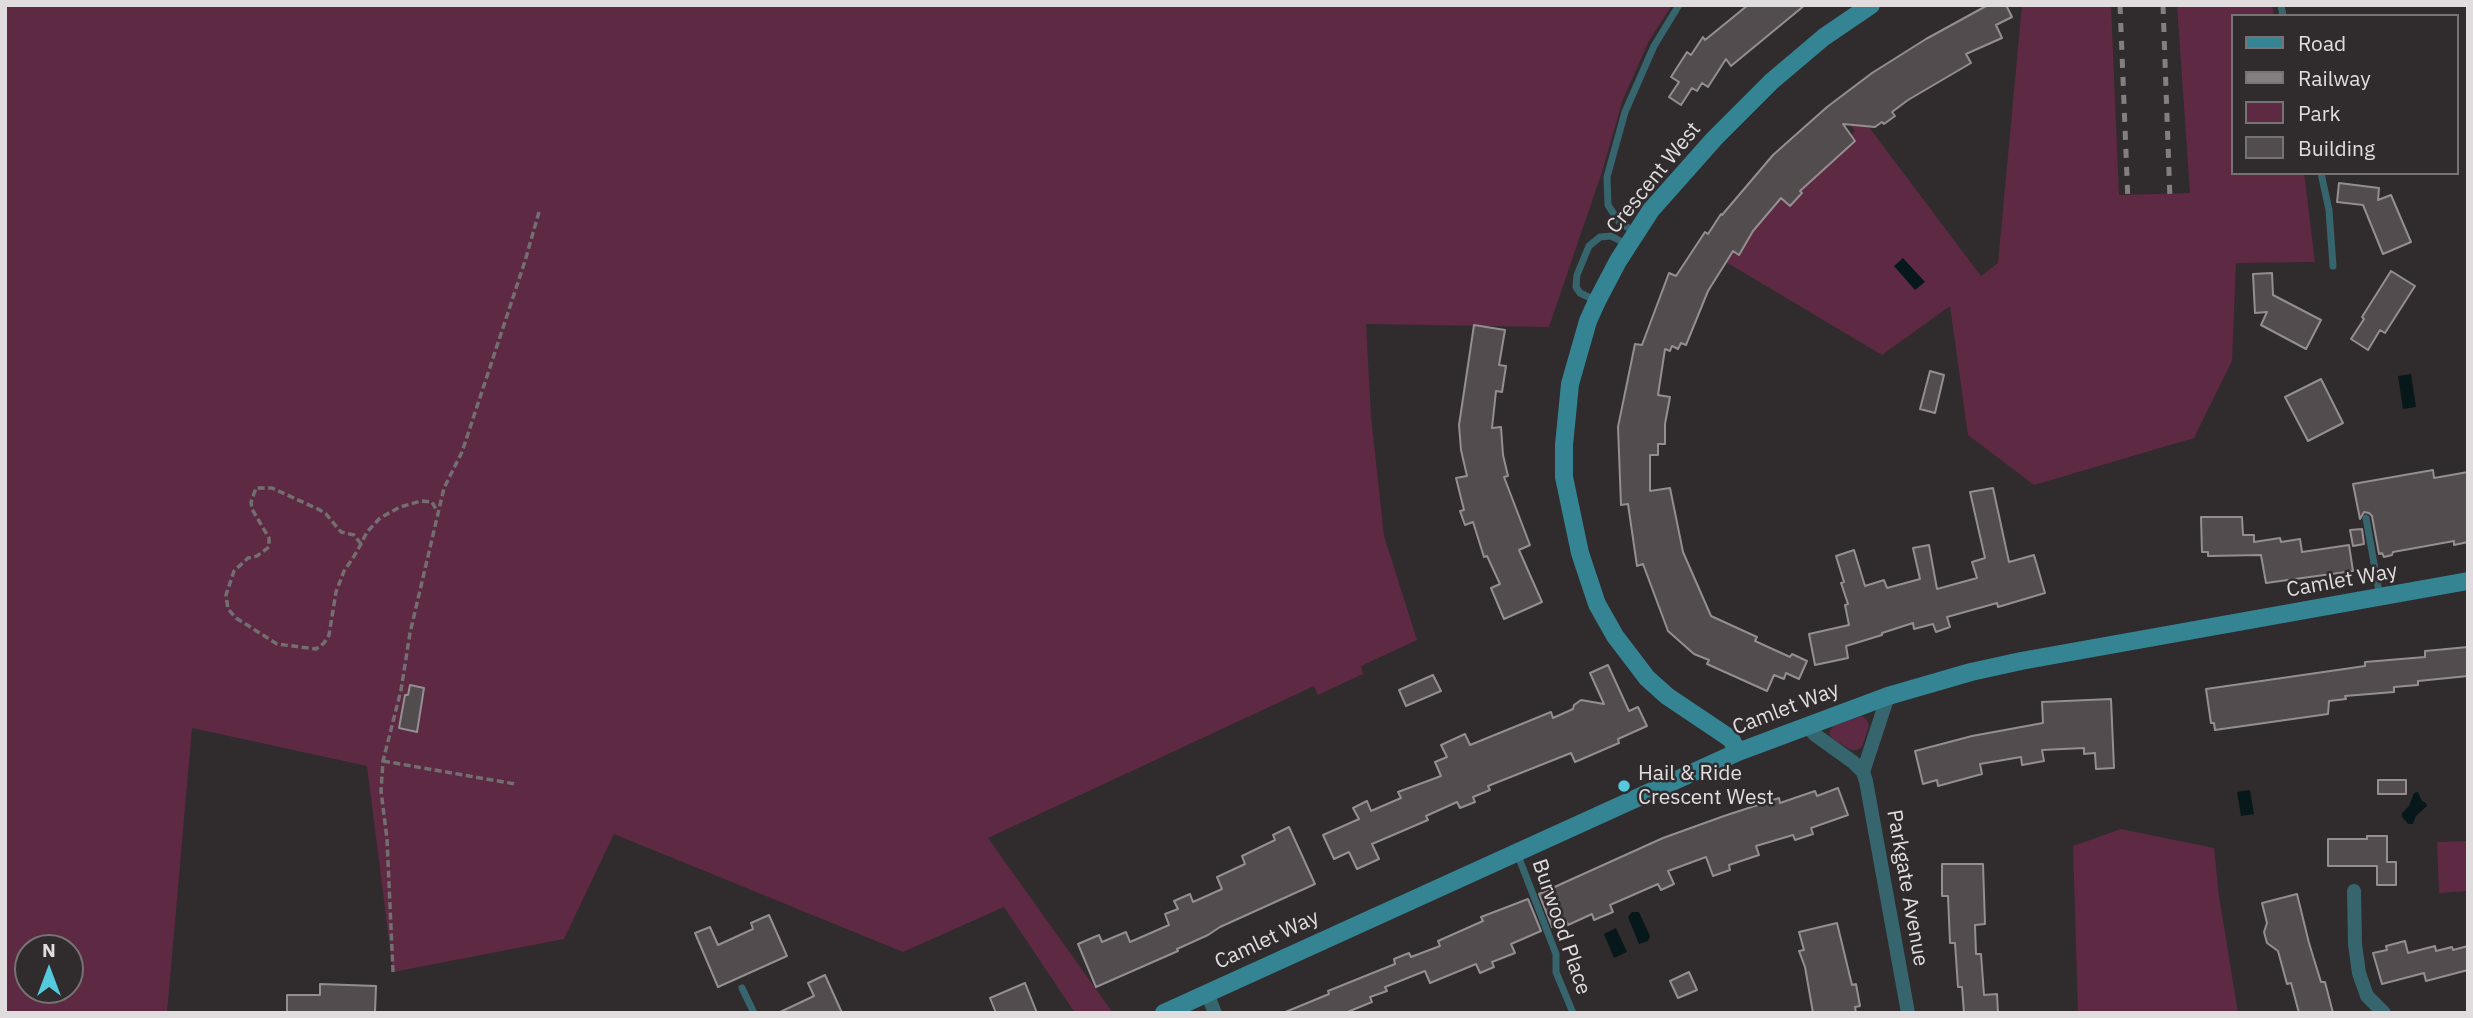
<!DOCTYPE html>
<html>
<head>
<meta charset="utf-8">
<style>
  body { margin:0 }
  #map { position:relative; width:2473px; height:1018px; overflow:hidden; background:#302b2d; font-family:"IBM Plex Sans",sans-serif }
  canvas { display:block }
  .frame { position:absolute; inset:0; border:7px solid #e1ddde; pointer-events:none }
  .legend { position:absolute; left:2231px; top:14px; width:228px; height:161px; box-sizing:border-box; background:#302b2d; border:2px solid #777274; margin:0; padding:9px 12px; list-style:none; font-size:21px; color:#e1ddde }
  .legend li { display:flex; align-items:center; gap:14px; height:35px }
  .legend b { width:35px; border:2px solid #777274 }
  .north { position:absolute; left:14px; top:934px; width:70px; height:70px; box-sizing:border-box; background:#302b2d; border:2px solid #777274; border-radius:50%; rotate:0deg; font-size:19px; font-weight:700; line-height:28px; text-align:center; color:#e1ddde }
  .north::after { content:''; display:block; margin:auto; width:24px; height:32px; background:#55cadf; clip-path:polygon(50% 0,100% 100%,50% 72%,0 100%) }
</style>
</head>
<body>
<div id="map">
<canvas width="2473" height="1018"></canvas>
<div class="frame"></div>
<ul class="legend">
<li><b style="height:9px;background:#348493"></b>Road</li>
<li><b style="height:9px;background:#837f80"></b>Railway</li>
<li><b style="height:19px;background:#5e2943"></b>Park</li>
<li><b style="height:19px;background:#524c4f"></b>Building</li>
</ul>
<div class="north">N</div>
</div>
<script>
const g = document.querySelector('canvas').getContext('2d');
g.lineJoin = 'round';
function paint(path, color) { g.fillStyle = color; g.fill(path, 'evenodd'); }
const toPath = rows => new Path2D(rows.map(r => 'M' + r).join(''));
function stroke(path, color, width, dash) { g.strokeStyle = color; g.lineWidth = width; g.lineCap = dash ? 'butt' : 'round'; g.setLineDash(dash || []); g.stroke(path); }
function drawText(font, color, halo, rows, align = 'center') {
  g.font = font + ' "IBM Plex Sans",sans-serif'; g.lineWidth = 5; g.setLineDash([]); g.textBaseline = 'middle'; g.strokeStyle = halo; g.fillStyle = color; for (const [text, x, y, turn = 0] of rows) {
    g.save(); g.translate(x, y); g.rotate((+turn || 0) * Math.PI / 180); g.textAlign = isNaN(turn) ? turn : align; if (halo) g.strokeText(text, 0, 0); g.fillText(text, 0, 0); g.restore();
  }
}
paint(toPath([
  [5,5,1672,5,1649,41,1623,99,1602,172,1549,327,1366,324,1371,416,1384,536,1417,640,1361,666,1363,674,1318,695,1314,686,988,838,1113,1013,1075,1013,1004,907,903,952,614,834,564,939,393,972,367,766,192,728,167,1013,5,1013],
  [28,948,70,948,70,990,28,990],
  [2022,5,2111,5,2119,195,2190,193,2177,5,2272,5,2274,16,2233,16,2233,173,2304,173,2315,262,2236,263,2232,361,2194,438,2034,485,1968,435,1950,306,1882,355,1726,262,1733,251,1739,255,1750,235,1781,198,1790,206,1802,193,1791,184,1805,186,1817,176,1808,164,1848,149,1850,135,1855,131,1851,126,1862,118,1981,276,1998,263],
  [1862,716,1867,720,1869,726,1862,747,1857,750,1851,750,1832,738,1829,733,1833,726],
  [2121,829,2214,848,2219,896,2238,1013,2078,1013,2073,846],
  [2468,841,2468,891,2439,893,2437,842]
]), '#5e2943');
paint(toPath([
  [1903,258,1925,282,1915,290,1894,266],
  [2411,374,2416,407,2403,409,2398,376],
  [2250,790,2254,814,2241,816,2237,792],
  [2418,792,2422,801,2426,803,2427,806,2416,816,2413,824,2408,824,2402,817,2402,813,2409,806,2414,793],
  [1632,912,1639,912,1650,936,1648,941,1639,944,1628,917],
  [1616,928,1627,952,1614,958,1604,934]
]), '#07181b');
const building = toPath([
  [1748,5,1805,5,1731,66,1726,59,1708,87,1702,83,1697,91,1692,88,1681,105,1669,97,1679,82,1671,77,1687,52,1691,55,1703,37,1705,40,1748,5],
  [1988,5,2006,5,2012,17,1996,25,2002,38,1966,54,1971,63,1908,100,1892,112,1895,116,1884,124,1882,122,1875,127,1843,124,1855,141,1800,191,1802,193,1790,206,1781,198,1753,231,1739,255,1733,251,1708,291,1686,345,1681,343,1678,349,1672,346,1670,351,1665,349,1658,395,1670,397,1665,424,1665,444,1658,444,1658,455,1650,455,1650,491,1670,488,1683,552,1711,616,1757,637,1755,641,1790,657,1792,654,1807,661,1799,679,1786,673,1784,679,1774,675,1767,691,1707,664,1709,660,1694,654,1668,631,1643,564,1637,566,1628,504,1621,505,1618,427,1635,344,1642,345,1669,273,1676,276,1705,232,1708,234,1721,214,1722,215,1773,155,1827,107,1872,73,1926,39,1988,5],
  [2339,183,2379,188,2378,200,2391,195,2411,242,2383,254,2363,205,2337,202,2339,183],
  [2391,271,2415,286,2385,333,2380,330,2368,350,2351,339,2364,319,2362,317,2391,271],
  [2272,273,2273,295,2321,320,2306,349,2261,325,2267,312,2255,313,2253,274,2272,273],
  [1474,325,1505,330,1499,365,1506,366,1502,392,1496,391,1492,428,1501,427,1503,455,1508,476,1504,477,1530,545,1519,550,1542,602,1504,619,1491,588,1500,584,1487,556,1484,557,1473,522,1465,525,1460,511,1464,510,1456,478,1467,476,1461,450,1459,425,1474,325],
  [1930,371,1944,375,1935,413,1920,409,1930,371],
  [2321,379,2343,423,2308,441,2285,397,2321,379],
  [2433,470,2434,478,2468,472,2468,542,2454,545,2454,541,2393,552,2392,555,2384,557,2382,553,2379,554,2372,516,2369,513,2364,512,2360,519,2353,484,2433,470],
  [1993,488,2009,562,2034,555,2045,593,1998,607,1997,603,1947,617,1950,627,1936,632,1933,624,1914,629,1913,623,1882,633,1882,635,1846,646,1848,658,1815,665,1809,634,1849,625,1845,605,1848,604,1841,583,1844,582,1836,556,1854,550,1865,586,1884,580,1887,588,1920,579,1913,548,1929,545,1937,589,1977,578,1972,562,1985,558,1970,492,1993,488],
  [2201,517,2242,517,2243,535,2254,535,2254,542,2280,538,2281,542,2300,539,2302,552,2349,545,2353,571,2266,583,2261,555,2208,556,2208,552,2202,552,2201,517],
  [2362,529,2364,544,2353,546,2350,530,2362,529],
  [2468,647,2468,676,2418,681,2418,685,2394,687,2394,692,2345,696,2346,699,2329,701,2328,714,2215,730,2214,723,2211,723,2206,689,2365,666,2365,662,2425,657,2425,651,2468,647],
  [1608,665,1629,711,1638,707,1647,726,1618,739,1619,743,1575,762,1571,753,1488,786,1490,790,1473,797,1475,802,1460,808,1457,802,1426,816,1428,820,1372,844,1379,859,1357,869,1349,852,1334,859,1323,835,1359,819,1353,808,1367,801,1371,811,1401,798,1398,792,1441,776,1435,762,1447,757,1441,745,1465,734,1470,745,1551,712,1553,718,1573,709,1574,705,1581,700,1604,704,1590,673,1608,665],
  [1433,675,1441,691,1406,706,1399,690,1433,675],
  [410,685,424,688,417,732,399,728,405,695,408,695,410,685],
  [2111,699,2114,768,2096,769,2095,753,2084,754,2084,748,2042,750,2044,761,2022,765,2021,757,1980,764,1982,774,1938,786,1937,780,1923,784,1915,751,1972,736,2043,723,2042,702,2111,699],
  [2378,780,2406,780,2406,794,2378,794,2378,780],
  [1838,788,1848,815,1811,828,1813,834,1795,840,1793,835,1756,846,1759,855,1729,865,1730,870,1713,876,1706,857,1668,871,1674,884,1661,890,1658,884,1610,905,1613,912,1594,920,1592,914,1568,925,1567,922,1552,927,1539,894,1663,838,1724,816,1779,798,1780,803,1815,791,1817,796,1838,788],
  [1289,827,1315,884,1220,927,1208,935,1177,949,1178,951,1096,987,1078,944,1099,935,1102,942,1126,932,1130,942,1169,925,1165,914,1178,909,1174,901,1190,894,1193,902,1222,889,1217,877,1245,864,1242,856,1275,840,1273,835,1289,827],
  [2367,836,2387,836,2387,862,2396,862,2396,885,2377,885,2377,866,2328,866,2328,839,2367,839,2367,836],
  [1942,864,1983,864,1985,924,1975,925,1976,954,1981,954,1984,995,1997,994,1998,1013,1964,1013,1962,987,1958,987,1955,943,1950,943,1948,896,1942,896,1942,864],
  [2297,894,2309,943,2321,982,2325,982,2333,1013,2299,1013,2291,983,2287,984,2278,951,2267,943,2264,932,2267,923,2262,903,2297,894],
  [1528,899,1541,931,1511,944,1515,953,1492,962,1494,967,1480,973,1476,964,1430,983,1425,971,1385,987,1387,991,1370,997,1372,1002,1345,1013,1283,1013,1329,994,1328,991,1395,964,1394,959,1409,953,1411,957,1440,946,1438,941,1483,921,1481,917,1528,899],
  [769,915,787,956,718,987,695,933,710,927,718,945,753,929,751,923,769,915],
  [1837,923,1852,985,1856,984,1860,1006,1855,1007,1856,1013,1813,1013,1805,967,1799,951,1804,950,1799,932,1837,923],
  [2405,941,2408,953,2435,946,2436,951,2452,947,2453,950,2468,946,2468,970,2426,981,2424,973,2382,984,2373,953,2387,950,2386,946,2405,941],
  [1689,972,1697,990,1678,998,1670,981,1689,972],
  [825,975,842,1013,778,1013,814,996,808,983,825,975],
  [1025,983,1037,1013,996,1013,990,998,1025,983],
  [320,984,376,986,375,1012,287,1013,287,995,320,995,320,984]
]);
paint(building, '#524c4f');
stroke(building, '#958e91', 2);
stroke(toPath([
  [361,544,354,535,341,532,326,514,320,510,272,488,256,488,251,502,252,509,269,538,269,547,257,556,248,558,234,571,226,595,228,609,236,618,277,644,316,649,324,643,329,635,336,592,344,571,353,558,361,544,367,532,380,518,400,507,421,501,432,502,437,511],
  [383,761,515,784],
  [393,972,387,839,381,791,383,761,401,690,410,633,444,488,462,452,525,261,539,212]
]), '#736e70', 3.5, [7, 3.5]);
stroke(toPath([
  [2281,5,2283,16],
  [2321,173,2329,210,2333,266],
  [1635,232,1619,222,1608,205,1607,177,1625,112,1654,46,1679,5],
  [1597,301,1580,293,1576,287,1577,275,1589,246,1600,237,1611,236,1628,245],
  [2366,518,2380,597],
  [1517,853,1556,954,1556,972,1573,1013],
  [742,988,754,1013]
]), '#36656e', 7);
stroke(toPath([
  [1807,725,1814,734,1853,762,1863,772,1866,781,1908,1013],
  [1863,772,1888,696],
  [2354,891,2355,944,2359,973,2367,996,2384,1013],
  [1207,993,1215,1013]
]), '#36656e', 14);
stroke(toPath([
  [1738,752,1731,739,1667,696,1647,678,1615,636,1597,604,1580,553,1564,477,1564,445,1570,384,1588,321,1597,301,1618,261,1651,210,1714,139,1772,81,1824,37,1871,5],
  [1164,1013,1738,752,1888,696,1971,672,2021,661,2468,581]
]), '#348493', 18);
stroke(toPath([
  [2120,5,2128,202],
  [2163,5,2170,200]
]), '#837f80', 5, [9, 9]);
for (const [x, y, r, color] of [
  [1624,786,7,"#55cadf"]
]) { const dot = new Path2D(); dot.arc(x, y, r, 0, 2 * Math.PI); g.fillStyle = color; g.fill(dot); stroke(dot, '#302b2d', 2.5); }
drawText('21px', '#e1ddde', '#302b2d', [
  ["Crescent West",1654,178,-51],
  ["Camlet Way",2342,581,-10],
  ["Camlet Way",1786,709,-21],
  ["Parkgate Avenue",1907,888,80],
  ["Burwood Place",1561,927,71],
  ["Camlet Way",1267,940,-25]
]);
drawText('21px', '#e1ddde', '#302b2d', [
  ["Hail & Ride",1638,774],
  ["Crescent West",1638,798]
], 'left');
</script>
</body>
</html>
